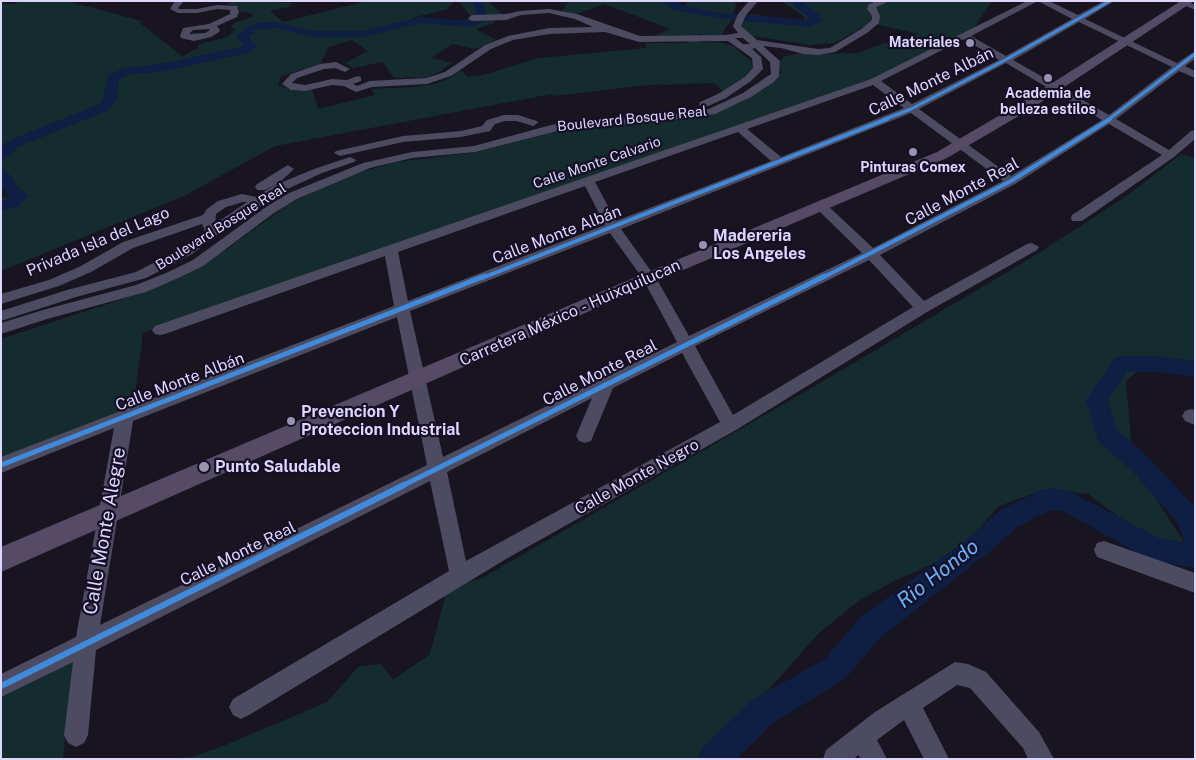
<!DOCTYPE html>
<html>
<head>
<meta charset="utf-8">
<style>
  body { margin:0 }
  #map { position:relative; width:1196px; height:760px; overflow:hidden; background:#181521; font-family:"Public Sans",sans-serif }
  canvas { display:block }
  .frame { position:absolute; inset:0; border:2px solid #ddd7fe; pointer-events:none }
</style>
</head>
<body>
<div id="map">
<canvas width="1196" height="760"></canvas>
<div class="frame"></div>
</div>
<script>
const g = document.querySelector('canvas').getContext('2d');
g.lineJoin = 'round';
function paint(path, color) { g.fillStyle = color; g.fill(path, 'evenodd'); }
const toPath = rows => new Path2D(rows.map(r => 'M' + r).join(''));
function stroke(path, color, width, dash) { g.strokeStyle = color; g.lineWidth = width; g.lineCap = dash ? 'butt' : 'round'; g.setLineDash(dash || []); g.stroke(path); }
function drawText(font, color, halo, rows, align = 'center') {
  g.font = font + ' "Public Sans",sans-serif'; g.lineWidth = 4.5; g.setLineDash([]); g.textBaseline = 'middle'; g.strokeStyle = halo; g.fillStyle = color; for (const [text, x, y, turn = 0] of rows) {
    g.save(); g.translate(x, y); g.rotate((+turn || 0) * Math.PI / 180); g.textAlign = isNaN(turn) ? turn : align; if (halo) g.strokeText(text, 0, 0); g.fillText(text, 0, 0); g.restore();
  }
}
paint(toPath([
  [25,1,66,1,142,21,139,22,183,57,190,52,199,48,197,46,200,44,228,37,236,28,230,28,234,23,252,17,252,13,240,12,239,8,226,4,236,1,293,3,288,7,270,11,283,22,367,1,455,1,447,9,412,18,422,22,465,20,472,17,458,1,491,1,490,3,503,15,492,24,476,29,496,40,475,49,452,44,431,58,452,63,441,71,427,77,394,78,383,62,352,68,346,63,367,51,352,40,329,47,320,64,281,76,278,85,294,91,312,89,318,109,375,95,371,89,414,87,435,84,452,77,460,70,468,77,483,75,539,58,646,48,645,43,689,43,685,35,655,36,670,29,605,4,576,14,562,11,569,1,675,1,684,6,690,1,733,1,736,4,735,9,730,22,724,30,722,36,698,34,699,42,724,43,733,46,751,61,753,69,747,77,723,91,714,83,648,85,554,96,552,94,275,146,184,196,1,271,1,198,8,197,9,188,6,179,1,179,1,125,3,124,1,122,1,3,12,4],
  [784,1,881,1,870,6,869,13,874,16,874,20,835,43,810,45,753,36,743,30,741,24,744,17,752,14,779,19,804,20,804,16,784,3],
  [888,1,992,1,974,28,871,79,143,333,133,409,1,461,1,339,147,291,227,249,286,206,341,178,396,162,472,153,548,133,592,126,664,122,706,115,738,104,767,87,781,73,780,63,783,57,796,54,858,53,896,39,919,34,874,24,874,8],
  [1181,154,1195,158,1195,364,1151,359,1126,381,1133,464,1188,548,1154,543,1088,494,1045,489,999,506,977,531,949,557,894,581,857,602,819,633,707,759,185,759,216,749,327,702,359,666,381,664,393,680,430,654,448,586,480,579,820,383,1031,258,1128,195],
  [74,657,63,759,1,759,1,693]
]), '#142c2e');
paint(toPath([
  [472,1,482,1,486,11,484,22,473,27,420,23,363,37,310,37,277,28,256,30,249,37,258,46,248,53,166,71,128,75,119,80,117,99,109,110,18,147,6,159,1,160,1,147,8,141,99,104,103,99,108,75,125,68,166,63,240,47,244,45,236,37,248,26,263,22,277,22,312,31,363,31,420,17,471,21,475,18,476,11,472,1],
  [661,1,674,1,681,5,722,13,808,20,809,17,797,9,791,1,802,1,819,14,821,21,810,27,722,19,674,10,661,1],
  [1,169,6,171,14,179,16,186,29,196,18,207,1,211,1,201,11,196,1,188,1,169],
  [1121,356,1156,356,1195,361,1195,377,1156,372,1127,372,1108,401,1117,430,1149,458,1195,507,1195,568,1157,562,1148,559,1063,511,1050,510,1017,527,989,552,880,638,845,679,773,723,736,759,697,759,702,748,751,701,825,659,860,618,971,536,999,511,1039,491,1048,488,1067,490,1161,539,1185,542,1177,522,1133,472,1099,442,1096,435,1086,400,1114,359,1121,356]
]), '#0f1f44');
paint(toPath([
  [175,1,184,1,178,8,179,9,197,9,217,5,237,6,239,12,237,17,217,26,220,30,219,32,211,37,194,41,181,38,180,36,183,28,209,24,230,14,230,10,217,9,197,13,178,13,170,9,175,1],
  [209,29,210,30,205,33,189,34,193,30,209,29],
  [749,1,758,1,746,15,741,26,757,40,818,49,830,48,861,29,872,20,872,16,867,9,869,4,878,1,890,1,876,7,880,16,879,23,867,33,835,52,818,55,803,54,781,48,763,46,780,61,779,76,774,82,751,97,715,114,651,123,573,127,475,152,412,158,370,168,297,199,274,213,203,266,176,279,146,292,47,319,1,334,1,323,43,310,136,285,166,273,193,260,266,207,289,193,363,163,412,152,474,146,551,125,573,121,651,117,709,109,743,93,771,74,770,62,755,48,752,49,761,57,763,69,751,81,726,98,708,106,700,106,699,104,700,102,718,94,745,77,753,68,752,58,728,41,639,42,605,32,549,34,513,40,491,49,451,76,427,84,372,87,356,92,344,86,332,85,305,91,291,90,282,84,291,74,320,64,336,62,350,69,345,72,335,68,324,69,297,78,292,83,305,85,332,79,347,80,358,76,361,77,361,81,353,84,357,86,370,81,426,78,445,72,485,45,508,36,549,28,593,27,575,19,549,13,521,15,506,20,472,21,468,18,472,15,506,14,520,11,549,9,577,14,640,36,725,35,738,33,733,26,738,14,749,1],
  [735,38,743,38,750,44,743,44,735,38],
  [1027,1,1038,1,971,36,1006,56,1072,19,1038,1,1049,1,1078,15,1104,1,1114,1,1085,19,1177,63,1195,51,1195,59,1185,66,1195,71,1195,78,1179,71,1116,119,1169,150,1191,131,1195,130,1195,139,1174,157,1082,221,1072,221,1071,218,1072,215,1162,155,1109,124,1015,184,880,255,924,301,1027,244,1032,243,1039,247,1037,250,927,312,736,430,506,559,249,715,241,719,233,715,229,707,233,699,449,571,430,481,96,650,88,735,84,743,76,747,68,743,64,735,73,662,1,697,1,674,76,637,114,428,1,473,1,457,394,306,385,256,165,334,160,335,155,334,152,330,155,326,871,79,1027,1],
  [1079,22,1172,67,1109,115,1013,60,1079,22],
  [964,39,999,60,912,104,881,81,964,39],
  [1006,63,1102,120,1011,176,919,109,1006,63],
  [873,85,904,108,781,157,747,129,873,85],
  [911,113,1003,181,873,248,825,203,817,203,815,206,817,209,862,253,689,336,656,278,621,229,911,113],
  [738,132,771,161,616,221,595,182,738,132],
  [585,186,605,225,408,301,398,252,585,186],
  [610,233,643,279,677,342,443,457,410,311,610,233],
  [869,260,913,307,733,415,695,346,869,260],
  [397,317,427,465,100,625,133,421,397,317],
  [682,353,720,422,466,561,447,472,592,398,576,436,579,441,585,443,591,441,613,388,682,353],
  [1175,1,1186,1,1195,5,1195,10,1175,1],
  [504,115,518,115,537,121,538,123,533,126,517,121,505,121,495,124,490,131,461,137,403,142,340,156,334,153,336,151,403,136,461,131,482,126,487,120,504,115],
  [350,157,356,160,354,162,322,173,281,192,265,204,238,219,192,254,146,278,76,297,1,321,1,311,67,290,136,272,182,248,205,231,202,224,133,248,91,272,59,286,1,304,1,294,49,280,81,266,123,242,203,215,207,209,218,201,242,194,256,197,273,186,314,169,350,157],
  [243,202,247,202,215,224,216,214,226,207,243,202],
  [288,165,294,169,280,182,265,190,257,190,255,187,257,184,288,165],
  [1191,409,1195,410,1195,425,1185,421,1182,416,1185,411,1191,409],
  [1104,541,1195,573,1195,593,1097,557,1094,550,1097,543,1104,541],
  [955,662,968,664,986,672,1039,732,1054,759,1028,759,1023,748,970,688,957,685,923,708,949,759,924,759,904,720,877,740,887,759,861,759,858,755,854,759,823,759,826,750,875,712,955,662]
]), '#4d4b62');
paint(toPath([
  [1181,1,1194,1,1034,107,947,158,655,282,1,572,1,547,643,274,937,152,1024,101,1181,1]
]), '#564b66');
stroke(toPath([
  [883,120,911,109,1007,59,1110,1],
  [1108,120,1195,54]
]), '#408adc', 3);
stroke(toPath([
  [482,278,887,119],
  [822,278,1011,181,1110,119]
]), '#408adc', 4);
stroke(toPath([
  [1,465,485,276],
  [402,486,825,276]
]), '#408adc', 5);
stroke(toPath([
  [1,686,404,485]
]), '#408adc', 6);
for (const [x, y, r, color] of [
  [970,43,5,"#9893b1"],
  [1048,78,5,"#9893b1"],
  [913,152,5,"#9893b1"],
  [703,245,5,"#9893b1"],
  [291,421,5,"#9893b1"],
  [204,467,6,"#9893b1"]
]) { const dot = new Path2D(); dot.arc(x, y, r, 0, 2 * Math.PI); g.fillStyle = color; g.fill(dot); stroke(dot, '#151026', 2); }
drawText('bold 14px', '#ddd7fe', '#151026', [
  ["Materiales",960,43,"right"],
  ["Academia de",1048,94],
  ["belleza estilos",1048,110],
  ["Pinturas Comex",913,168]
]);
drawText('14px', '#ddd7fe', '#151026', [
  ["Boulevard Bosque Real",632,119,-6],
  ["Calle Monte Calvario",597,163,-19],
  ["Boulevard Bosque Real",221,227,-32]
]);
drawText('16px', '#ddd7fe', '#151026', [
  ["Calle Monte Albán",931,82,-26],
  ["Calle Monte Real",962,192,-28],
  ["Calle Monte Albán",557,235,-21],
  ["Privada Isla del Lago",98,242,-23],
  ["Carretera México - Huixquilucan",570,313,-24],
  ["Calle Monte Real",600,373,-27],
  ["Calle Monte Albán",180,382,-21],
  ["Calle Monte Negro",637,477,-29],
  ["Calle Monte Real",238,554,-26]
]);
drawText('bold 16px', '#ddd7fe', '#151026', [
  ["Madereria",713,236],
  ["Los Angeles",713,254],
  ["Prevencion Y",301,412],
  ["Proteccion Industrial",301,430],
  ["Punto Saludable",215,467]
], 'left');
drawText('19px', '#ddd7fe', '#151026', [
  ["Calle Monte Alegre",105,531,-80]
]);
drawText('italic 21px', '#68affa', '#151026', [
  ["Rio Hondo",938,574,-38]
]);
</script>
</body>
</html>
